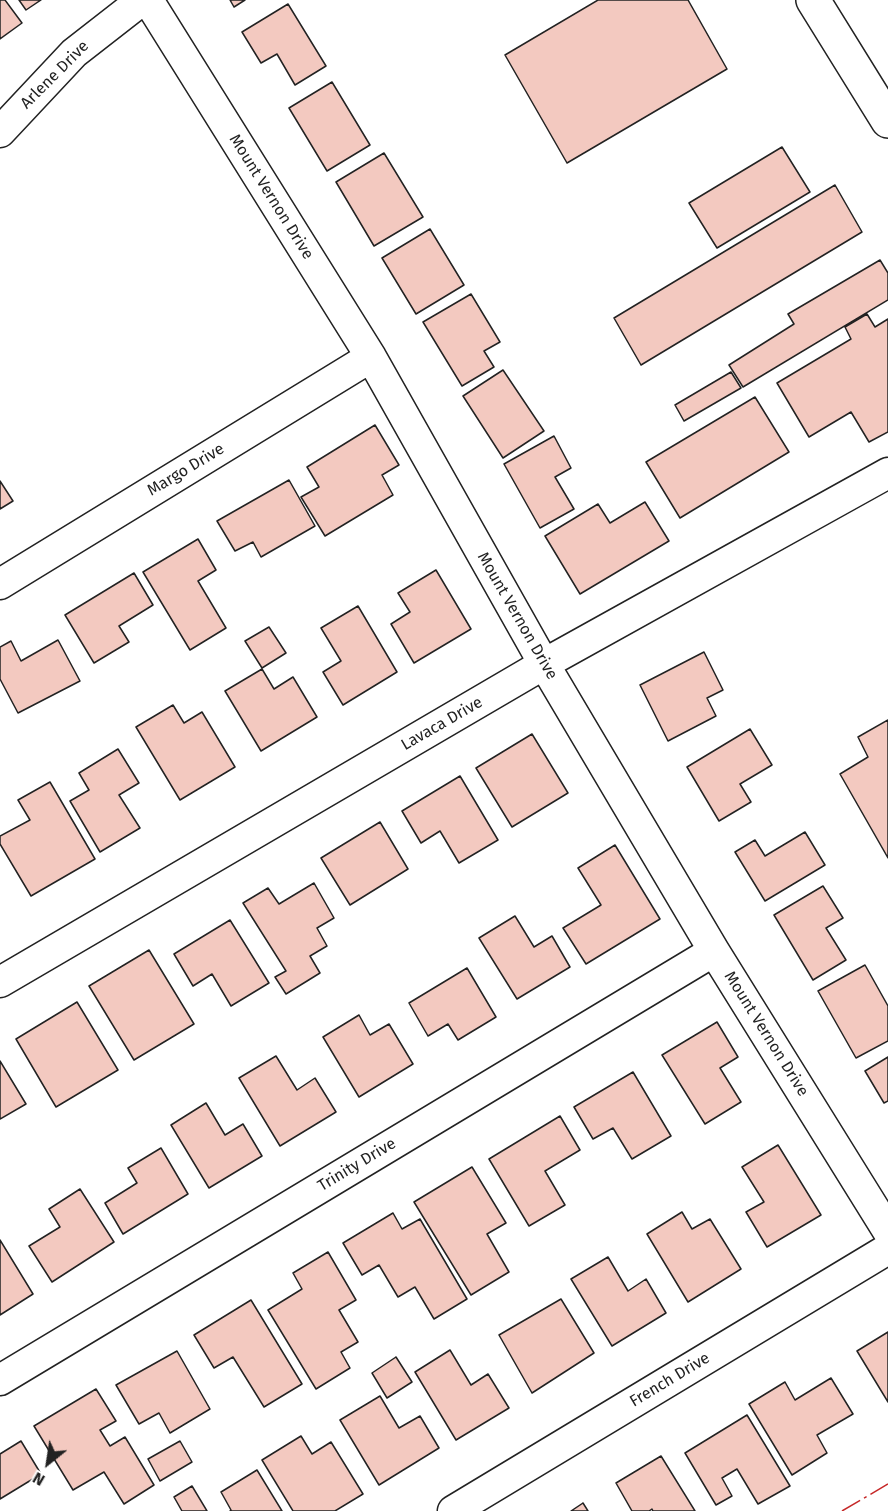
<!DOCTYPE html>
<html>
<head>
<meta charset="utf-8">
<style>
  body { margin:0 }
  #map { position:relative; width:888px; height:1511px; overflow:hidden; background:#fff; font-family:"Fira Sans",sans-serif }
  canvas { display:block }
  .north { position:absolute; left:18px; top:1433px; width:60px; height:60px; -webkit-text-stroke:4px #fff; paint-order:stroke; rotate:210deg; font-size:16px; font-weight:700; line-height:24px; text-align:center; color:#222 }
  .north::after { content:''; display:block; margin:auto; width:21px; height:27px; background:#222; clip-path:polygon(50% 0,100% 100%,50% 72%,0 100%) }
</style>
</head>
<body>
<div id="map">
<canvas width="888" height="1511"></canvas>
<div class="north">N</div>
</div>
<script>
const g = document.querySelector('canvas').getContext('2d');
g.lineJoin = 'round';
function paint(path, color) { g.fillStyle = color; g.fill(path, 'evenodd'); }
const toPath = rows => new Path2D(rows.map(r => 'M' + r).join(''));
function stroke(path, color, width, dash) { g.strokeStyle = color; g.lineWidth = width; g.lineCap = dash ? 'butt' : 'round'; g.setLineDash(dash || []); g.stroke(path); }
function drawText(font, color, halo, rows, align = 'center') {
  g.font = font + ' "Fira Sans",sans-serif'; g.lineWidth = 4.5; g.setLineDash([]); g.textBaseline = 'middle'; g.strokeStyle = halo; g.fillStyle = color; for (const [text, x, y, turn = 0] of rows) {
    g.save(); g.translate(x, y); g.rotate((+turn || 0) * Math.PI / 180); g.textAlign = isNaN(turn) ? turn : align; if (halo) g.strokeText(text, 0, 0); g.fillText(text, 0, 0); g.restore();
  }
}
const building = toPath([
  [0,0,5,0,22,23,0,39,0,0],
  [19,0,41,0,26,10,19,0],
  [230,0,245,0,234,7,230,0],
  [598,0,688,0,727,69,567,163,505,55,598,0],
  [288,4,326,66,295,85,277,54,261,63,242,32,288,4],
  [332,82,370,145,327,171,289,108,332,82],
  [782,147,810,192,717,248,689,203,782,147],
  [384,153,423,217,374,246,336,182,384,153],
  [835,185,862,232,641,365,614,318,835,185],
  [430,229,464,285,416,314,382,258,430,229],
  [880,260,888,273,888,300,743,387,729,365,794,324,788,314,880,260],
  [471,294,500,342,484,351,494,367,462,386,423,322,471,294],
  [867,314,875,327,888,319,888,432,869,442,851,412,809,437,777,383,851,339,845,327,867,314],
  [503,370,544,431,503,458,463,396,503,370],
  [731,372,741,388,684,421,675,405,731,372],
  [755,397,789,452,680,518,646,462,755,397],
  [375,425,399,465,382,475,393,495,325,536,301,497,319,487,307,467,375,425],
  [554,436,571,468,555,477,574,509,540,528,504,464,554,436],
  [289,480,315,526,261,557,253,542,235,551,217,521,289,480],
  [0,481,13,501,0,509,0,481],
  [645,502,669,541,580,594,545,536,598,504,610,523,645,502],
  [198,539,216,570,198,581,226,628,190,650,143,572,198,539],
  [436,570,471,629,414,663,391,624,410,612,398,593,436,570],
  [134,573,153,605,119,626,129,642,94,663,65,615,134,573],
  [358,606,397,672,343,705,323,672,341,661,321,628,358,606],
  [269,627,286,653,262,668,245,641,269,627],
  [58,640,80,681,18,713,0,679,0,647,11,641,21,661,58,640],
  [704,652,723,690,707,698,716,716,668,741,640,685,704,652],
  [262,669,274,689,293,677,317,717,261,751,225,691,262,669],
  [173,705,184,723,202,712,235,767,180,800,136,727,173,705],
  [888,720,888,858,840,774,868,757,858,737,888,720],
  [750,729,772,765,740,784,751,802,719,821,687,767,750,729],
  [532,734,568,793,512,827,476,768,532,734],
  [118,749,139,783,119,795,140,828,100,852,70,801,89,790,79,773,118,749],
  [460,776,498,840,459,863,440,831,421,843,402,811,460,776],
  [50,782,95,859,31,896,0,844,0,836,30,820,18,800,50,782],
  [380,822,408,869,350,905,321,858,380,822],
  [805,832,825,865,765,901,735,852,755,840,765,856,805,832],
  [615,845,660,919,586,964,563,928,601,905,578,868,615,845],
  [314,883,334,918,317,928,327,946,310,956,320,973,286,994,275,977,286,971,243,903,268,888,279,904,314,883],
  [823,886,843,918,826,928,846,960,813,980,774,915,823,886],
  [515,916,534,947,552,936,570,967,517,999,479,938,515,916],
  [230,920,269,983,231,1006,212,974,193,986,174,954,230,920],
  [149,950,194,1024,134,1060,89,986,149,950],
  [865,965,888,1006,888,1041,856,1058,818,991,865,965],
  [467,968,496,1017,458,1040,448,1024,428,1036,409,1003,467,968],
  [77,1002,118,1070,56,1107,16,1039,77,1002],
  [359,1015,370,1035,389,1024,413,1064,359,1097,323,1037,359,1015],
  [717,1022,738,1057,720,1068,741,1102,705,1124,662,1055,717,1022],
  [276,1056,297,1090,315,1078,336,1112,280,1146,239,1078,276,1056],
  [888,1057,888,1101,884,1103,865,1071,888,1057],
  [0,1061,26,1104,0,1119,0,1061],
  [633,1072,671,1136,632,1159,613,1128,593,1139,574,1107,633,1072],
  [206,1103,225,1135,243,1124,262,1156,209,1188,171,1125,206,1103],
  [560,1116,580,1150,545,1171,565,1205,529,1226,489,1159,560,1116],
  [778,1145,821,1215,767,1247,746,1212,764,1202,742,1167,778,1145],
  [161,1148,188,1194,123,1234,105,1203,137,1183,128,1168,161,1148],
  [472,1167,506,1223,487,1234,509,1272,471,1295,414,1202,472,1167],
  [80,1189,114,1242,52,1282,29,1246,60,1227,49,1209,80,1189],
  [682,1212,692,1229,710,1219,741,1269,688,1302,647,1234,682,1212],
  [393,1213,402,1229,420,1219,467,1299,434,1319,415,1287,398,1297,379,1265,362,1275,343,1243,393,1213],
  [0,1240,33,1294,0,1315,0,1240],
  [328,1252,356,1300,339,1310,358,1342,341,1352,350,1368,316,1389,268,1310,302,1289,293,1273,328,1252],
  [608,1257,628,1291,646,1279,666,1313,612,1346,571,1279,608,1257],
  [561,1299,594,1353,532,1393,499,1335,561,1299],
  [251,1300,302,1384,264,1407,233,1357,214,1368,194,1335,251,1300],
  [888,1332,888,1402,857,1351,888,1332],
  [450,1350,471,1385,488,1374,509,1408,456,1440,415,1372,450,1350],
  [177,1351,210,1409,170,1433,159,1413,139,1424,116,1385,177,1351],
  [396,1357,412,1382,387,1398,372,1373,396,1357],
  [831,1378,853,1414,817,1435,827,1453,792,1475,749,1404,785,1382,795,1400,831,1378],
  [96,1389,116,1421,100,1430,110,1446,125,1437,154,1485,124,1504,104,1472,73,1490,34,1426,96,1389],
  [380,1396,399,1428,420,1416,439,1448,379,1485,340,1420,380,1396],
  [747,1415,790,1486,758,1504,737,1469,722,1478,732,1496,716,1505,685,1453,747,1415],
  [301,1436,312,1454,331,1442,363,1494,335,1511,293,1511,262,1460,301,1436],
  [21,1441,41,1474,0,1499,0,1454,21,1441],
  [180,1441,192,1462,160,1481,148,1459,180,1441],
  [661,1456,695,1511,653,1511,652,1509,649,1511,632,1511,616,1483,661,1456],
  [257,1470,282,1511,230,1511,231,1510,221,1492,257,1470],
  [192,1486,207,1511,182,1511,174,1497,192,1486],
  [583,1503,588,1511,571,1511,583,1503]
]);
paint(building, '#f3c9c0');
stroke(building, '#222', 1.5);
const minor = toPath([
  [148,0,371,357,544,664,714,951,888,1231],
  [0,132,74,53,142,0],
  [0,584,371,357],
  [0,982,544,664,888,473],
  [0,1380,714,951],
  [453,1511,888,1249]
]);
const major = toPath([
  [813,0,888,121]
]);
stroke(minor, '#222', 33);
stroke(major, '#222', 36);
stroke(minor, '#fff', 30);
stroke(major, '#fff', 33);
stroke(toPath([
  [842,1511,888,1484]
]), '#c62828', 1.5, [21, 4.5, 3, 4.5]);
drawText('16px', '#222', '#fff', [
  ["Arlene Drive",55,75,-45],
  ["Mount Vernon Drive",271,197,58],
  ["Margo Drive",186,470,-31],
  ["Mount Vernon Drive",517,616,60],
  ["Lavaca Drive",442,724,-30],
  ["Mount Vernon Drive",766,1034,58],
  ["Trinity Drive",357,1165,-31],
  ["French Drive",670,1380,-31]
]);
</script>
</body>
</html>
